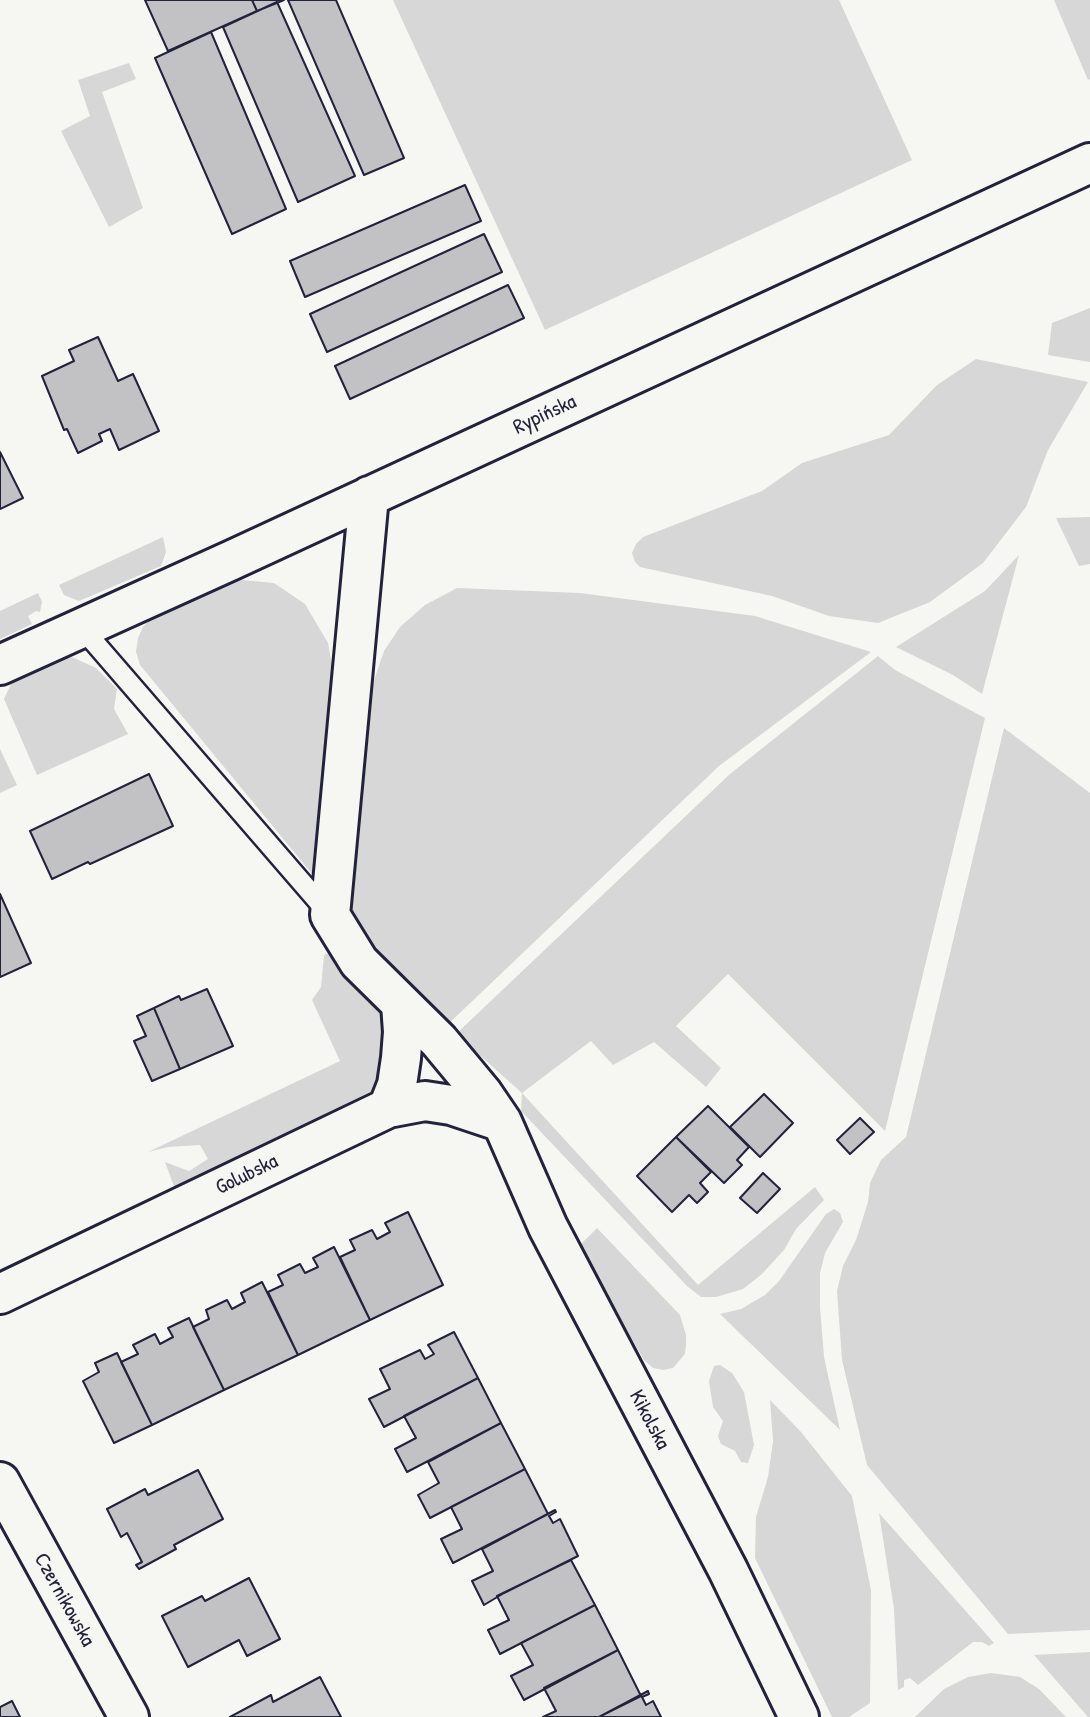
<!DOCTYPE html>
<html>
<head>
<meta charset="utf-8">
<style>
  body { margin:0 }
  canvas { display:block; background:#f6f6f2 }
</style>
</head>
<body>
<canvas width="1090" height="1717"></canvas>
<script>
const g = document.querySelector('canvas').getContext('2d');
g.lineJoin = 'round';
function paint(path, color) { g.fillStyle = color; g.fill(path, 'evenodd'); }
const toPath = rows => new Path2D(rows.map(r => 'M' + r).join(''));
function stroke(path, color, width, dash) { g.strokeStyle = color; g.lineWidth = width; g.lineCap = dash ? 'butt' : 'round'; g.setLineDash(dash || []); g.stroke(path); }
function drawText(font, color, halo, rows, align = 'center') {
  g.font = font + ' "Patrick Hand",sans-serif'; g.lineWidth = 6; g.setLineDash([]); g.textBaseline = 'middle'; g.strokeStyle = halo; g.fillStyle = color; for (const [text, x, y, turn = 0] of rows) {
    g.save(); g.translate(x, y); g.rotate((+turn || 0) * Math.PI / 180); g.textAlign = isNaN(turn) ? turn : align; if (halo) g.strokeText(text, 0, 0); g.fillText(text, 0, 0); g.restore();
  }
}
paint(toPath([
  [393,0,839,0,912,160,545,330],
  [1054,0,1090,0,1090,79,1088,80],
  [129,63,136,79,102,92,143,208,109,227,61,131,90,116,78,80],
  [1090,308,1090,362,1048,355,1052,323],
  [976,359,1088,382,1048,450,1026,507,983,563,930,602,878,623,829,616,772,596,640,567,635,562,632,553,636,544,643,537,762,491,802,463,889,435,937,385],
  [1090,517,1090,564,1079,566,1056,518],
  [163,537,166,552,161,566,79,601,64,595,59,585],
  [1019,555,982,694,953,675,896,647,985,591],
  [232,579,274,583,305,604,328,643,335,682,313,875,140,665,136,652,138,638,143,627,153,616],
  [457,588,580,593,755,616,871,652,719,766,443,1029,368,946,357,924,351,905,347,877,373,683,384,651,400,627,425,605],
  [38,593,42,602,40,612,36,611,28,616,32,624,0,639,0,611],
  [878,656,895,670,985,718,885,1131,728,974,676,1026,721,1068,706,1087,654,1042,613,1065,591,1041,522,1093,698,1285,815,1187,824,1200,796,1229,784,1250,762,1274,743,1289,716,1297,701,1297,687,1286,521,1111,522,1093,456,1034,730,774],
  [72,657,96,668,117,689,114,709,128,734,37,775,4,699,11,684,58,660],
  [1004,728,1090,793,1090,1630,1008,1634,867,1465,842,1360,837,1291,843,1266,856,1240,868,1202,870,1183,881,1160,906,1137],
  [0,749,17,785,0,793],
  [333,951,388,1018,387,1077,374,1090,175,1189,165,1162,189,1171,208,1159,200,1145,168,1147,148,1152,340,1061,312,1000,321,987,324,955],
  [834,1209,840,1213,843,1222,825,1253,820,1273,820,1307,824,1357,840,1430,720,1314,741,1309,765,1295,779,1281,826,1214],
  [597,1228,680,1315,686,1335,686,1345,685,1354,673,1368,663,1370,653,1368,644,1360,578,1247],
  [720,1365,732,1373,744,1392,754,1445,748,1463,741,1462,735,1451,721,1444,718,1436,723,1421,713,1407,709,1381,714,1366],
  [770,1400,801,1432,852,1496,871,1590,870,1703,849,1717,832,1717,755,1558,756,1517,768,1477,773,1441],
  [879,1513,994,1643,989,1646,982,1642,973,1642,918,1685,910,1678,904,1680,904,1687,898,1690,894,1609],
  [1090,1652,1090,1717,1088,1717,1034,1655],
  [991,1673,1020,1677,1039,1689,1066,1717,915,1717,944,1689,968,1677]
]), '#d7d7d7');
const building = toPath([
  [145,0,252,0,257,11,168,51,145,0],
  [252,0,284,0,257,11,252,0],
  [288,0,336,0,404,158,364,175,288,0],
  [277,2,355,176,298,202,223,27,277,2],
  [211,32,286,209,232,234,155,58,211,32],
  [465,185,481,221,305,297,290,261,465,185],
  [484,234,502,272,327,352,310,314,484,234],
  [508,285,524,318,350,399,335,366,508,285],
  [98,337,118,381,133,374,159,431,119,450,110,429,99,434,102,441,78,453,67,429,64,430,42,376,74,361,69,350,98,337],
  [0,452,23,498,0,509,0,452],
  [149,774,173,826,90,864,88,862,52,879,30,831,149,774],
  [0,894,31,963,0,977,0,894],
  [207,989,233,1046,180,1069,154,1008,179,996,181,1000,207,989],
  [154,1008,180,1069,152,1081,134,1041,146,1036,137,1016,154,1008],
  [764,1094,793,1123,760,1157,730,1127,764,1094],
  [708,1106,749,1147,737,1160,742,1165,724,1183,676,1137,708,1106],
  [860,1118,874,1132,850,1154,837,1140,860,1118],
  [676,1137,711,1172,700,1183,708,1192,697,1203,689,1195,672,1212,637,1176,676,1137],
  [763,1173,780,1189,757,1213,740,1198,763,1173],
  [408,1212,443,1285,370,1320,340,1257,355,1250,350,1240,372,1230,377,1239,390,1232,385,1223,408,1212],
  [334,1247,370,1320,298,1355,268,1292,283,1285,278,1275,300,1264,305,1273,318,1267,313,1258,334,1247],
  [262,1282,298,1355,224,1390,193,1327,209,1319,206,1310,227,1300,232,1309,245,1302,241,1293,262,1282],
  [189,1318,224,1390,152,1425,121,1362,138,1354,133,1345,155,1334,160,1344,173,1337,168,1328,189,1318],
  [454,1332,478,1378,384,1427,369,1399,390,1389,380,1369,420,1350,425,1359,434,1354,428,1345,454,1332],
  [117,1353,152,1425,114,1443,83,1381,99,1372,95,1363,117,1353],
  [478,1378,501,1423,407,1472,395,1449,416,1438,404,1416,478,1378],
  [501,1423,525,1469,430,1518,418,1495,439,1483,428,1462,501,1423],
  [525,1469,548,1514,453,1563,441,1539,462,1529,451,1507,525,1469],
  [198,1470,223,1519,174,1545,176,1549,139,1569,136,1565,142,1562,127,1533,121,1537,107,1509,145,1489,148,1495,198,1470],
  [555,1510,556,1512,549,1516,553,1523,560,1519,578,1556,504,1593,484,1605,472,1581,493,1571,482,1549,555,1510],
  [571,1560,595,1605,500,1654,488,1630,509,1620,497,1596,571,1560],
  [249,1578,280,1639,247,1656,239,1640,188,1667,162,1616,202,1596,205,1601,249,1578],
  [595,1605,618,1650,524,1700,511,1676,533,1665,521,1643,595,1605],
  [618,1650,641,1696,599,1717,543,1717,556,1711,544,1688,618,1650],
  [320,1677,341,1717,230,1717,271,1695,273,1702,320,1677],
  [648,1691,649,1694,642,1697,646,1705,653,1701,661,1717,599,1717,648,1691],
  [12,1701,20,1717,0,1717,0,1707,12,1701]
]);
paint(building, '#c2c2c4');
stroke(building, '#22223b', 2);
const lane = toPath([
  [81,627,330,915]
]);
const street = toPath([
  [369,496,330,915,359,962,439,1041,483,1094,502,1122,548,1227,728,1570,799,1717],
  [0,665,232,560,1090,163],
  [388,1108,397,1085,401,1058,403,1032,401,1004],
  [0,1294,388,1108,425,1101,451,1105,502,1122],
  [0,1482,129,1717]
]);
stroke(lane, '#22223b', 24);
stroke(street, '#22223b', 44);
stroke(lane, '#f6f6f2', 19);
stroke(street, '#f6f6f2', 38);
drawText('21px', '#22223b', '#f6f6f2', [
  ["Rypińska",545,415,-25],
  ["Golubska",247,1175,-26],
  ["Kikolska",649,1420,62],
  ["Czernikowska",64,1600,61]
]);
</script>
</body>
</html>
